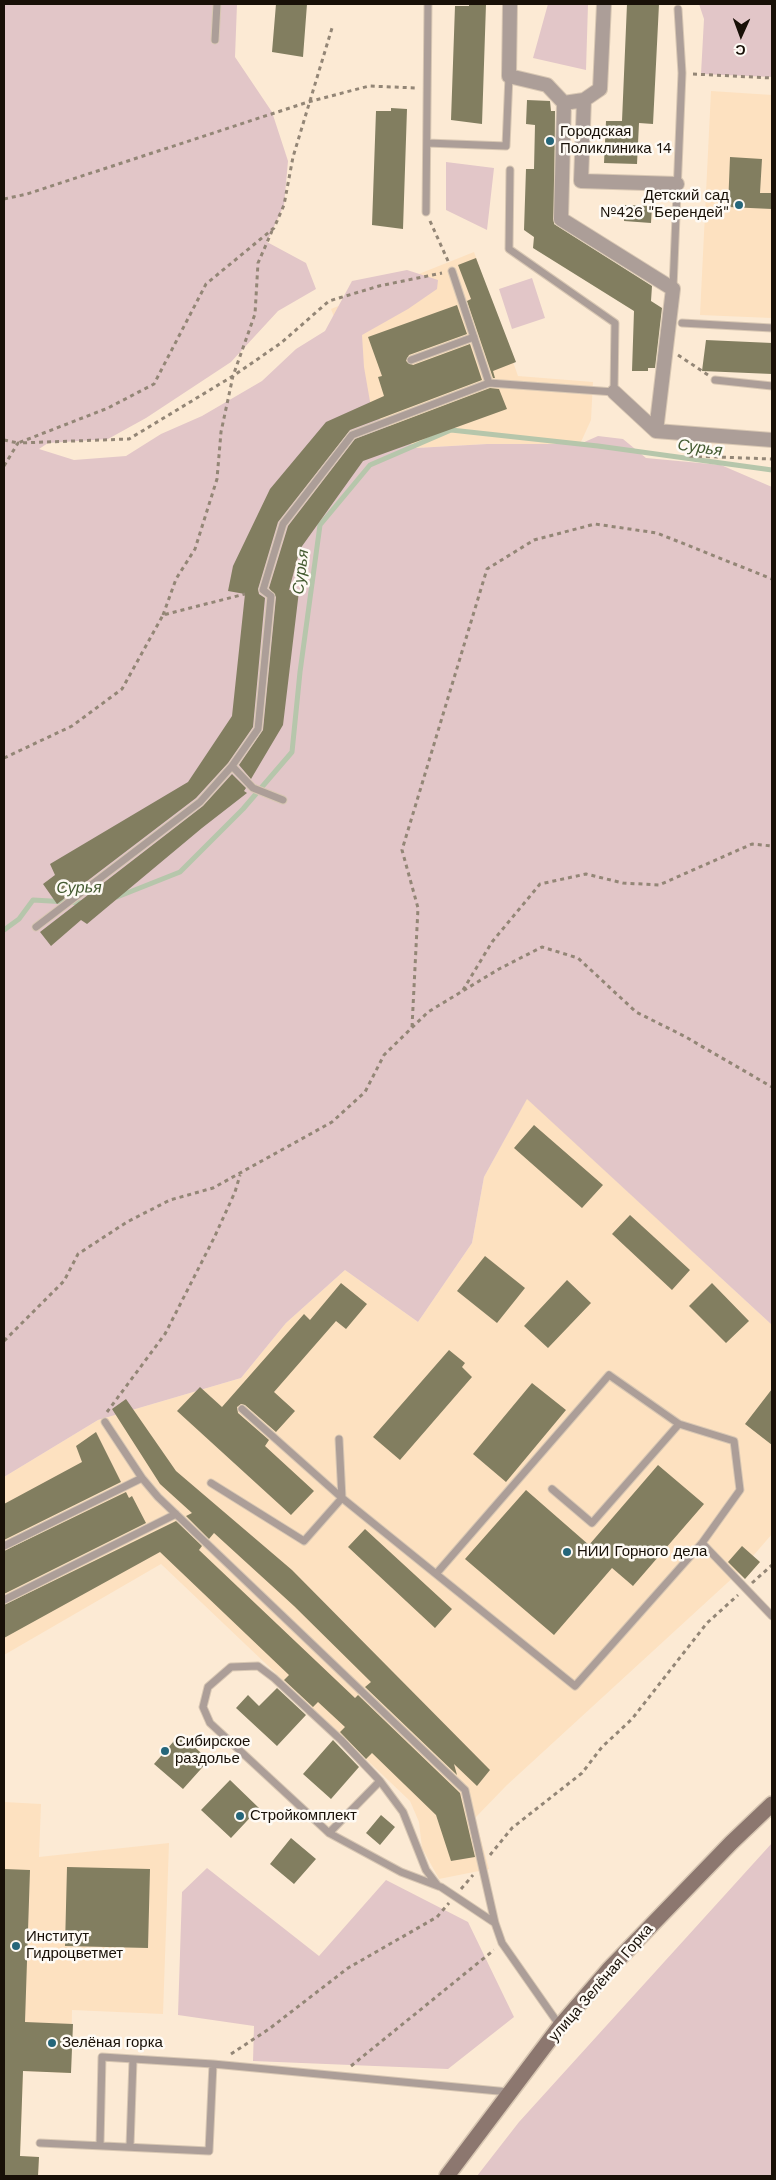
<!DOCTYPE html>
<html>
<head>
<meta charset="utf-8">
<style>
  body { margin:0 }
  #map { position:relative; width:776px; height:2180px; overflow:hidden; background:#fcead4; font-family:"Work Sans",sans-serif }
  canvas { display:block }
  .frame { position:absolute; inset:0; border:5px solid #181007; pointer-events:none }
  .north { position:absolute; left:716px; top:10px; width:50px; height:50px; -webkit-text-stroke:4px #fefaf4; paint-order:stroke; rotate:182deg; font-size:14px; font-weight:700; line-height:20px; text-align:center; color:#181007 }
  .north::after { content:''; display:block; margin:auto; width:18px; height:22px; background:#181007; clip-path:polygon(50% 0,100% 100%,50% 72%,0 100%) }
</style>
</head>
<body>
<div id="map">
<canvas width="776" height="2180"></canvas>
<div class="frame"></div>
<div class="north">С</div>
</div>
<script>
const g = document.querySelector('canvas').getContext('2d');
g.lineJoin = 'round';
function paint(path, color) { g.fillStyle = color; g.fill(path, 'evenodd'); }
const toPath = rows => new Path2D(rows.map(r => 'M' + r).join(''));
function stroke(path, color, width, dash) { g.strokeStyle = color; g.lineWidth = width; g.lineCap = dash ? 'butt' : 'round'; g.setLineDash(dash || []); g.stroke(path); }
function drawText(font, color, halo, rows, align = 'center') {
  g.font = font + ' "Work Sans",sans-serif'; g.lineWidth = 5; g.setLineDash([]); g.textBaseline = 'middle'; g.strokeStyle = halo; g.fillStyle = color; for (const [text, x, y, turn = 0] of rows) {
    g.save(); g.translate(x, y); g.rotate((+turn || 0) * Math.PI / 180); g.textAlign = isNaN(turn) ? turn : align; if (halo) g.strokeText(text, 0, 0); g.fillText(text, 0, 0); g.restore();
  }
}
paint(toPath([
  [711,91,772,95,772,318,700,315],
  [474,252,518,376,593,382,591,420,580,444,487,444,416,448,372,413,331,309],
  [527,1098,772,1325,772,1534,753,1556,760,1562,745,1579,738,1573,507,1785,475,1818,489,1869,439,1879,422,1848,419,1822,410,1801,161,1564,4,1655,4,1477,98,1420,241,1378,286,1323,345,1270,418,1322,472,1243,484,1177],
  [4,1802,41,1804,39,1857,169,1843,163,2014,72,2010,71,2073,23,2071,20,2156,39,2157,38,2176,4,2176]
]), '#fde1c0');
paint(toPath([
  [4,4,237,4,235,57,272,112,288,161,284,205,267,242,306,263,316,289,278,311,231,362,146,418,108,439,48,443,39,449,74,460,126,456,161,434,202,416,262,381,296,349,325,331,352,281,407,270,438,280,437,289,408,309,362,335,364,367,372,413,416,448,487,444,580,444,598,436,623,439,646,458,721,465,772,487,772,1325,527,1099,484,1177,472,1243,418,1322,345,1270,286,1323,241,1378,98,1420,4,1477],
  [548,4,588,4,586,70,533,58],
  [699,4,772,4,772,77,701,74,704,19],
  [446,162,494,168,487,230,446,210],
  [532,278,545,318,512,329,499,289],
  [772,1843,772,2176,477,2176,519,2122],
  [207,1868,319,1956,386,1880,468,1922,514,2017,448,2069,253,2061,254,2026,178,2015,182,1892]
]), '#e2c6c8');
stroke(toPath([
  [117,897,180,872,243,809,292,752,300,672,320,525,370,465,451,430,598,446,772,470],
  [4,930,19,919,33,900,85,903]
]), '#b6c6ab', 5);
paint(toPath([
  [276,4,307,4,303,57,272,52],
  [469,4,486,4,482,124,451,120,455,6,469,6],
  [627,4,659,4,653,124,639,123,637,164,604,163,606,121,622,121],
  [527,100,550,101,551,111,555,111,554,224,652,286,651,301,662,308,655,368,648,368,648,371,632,371,634,311,533,248,534,237,524,230,526,169,534,169,535,125,526,124],
  [391,108,407,109,403,229,372,225,376,111,391,111],
  [730,157,762,159,760,193,772,193,772,209,728,207],
  [625,205,652,206,651,223,624,221],
  [476,258,516,362,493,371,495,378,493,378,467,301,471,299,458,265],
  [457,305,467,334,409,355,406,361,413,365,470,344,482,380,350,430,278,522,258,589,259,594,265,598,253,727,228,763,196,798,57,904,43,884,55,875,50,864,188,782,232,716,245,594,228,591,233,566,270,489,326,422,384,396,378,377,382,376,368,337],
  [706,340,772,343,772,374,702,371],
  [490,388,499,389,507,409,363,461,300,549,289,590,299,591,283,725,251,779,239,765,263,730,276,597,269,588,288,526,355,439],
  [232,774,246,788,244,791,247,793,202,828,87,924,81,920,51,946,40,932,203,806],
  [534,1125,603,1185,582,1208,514,1148],
  [630,1215,690,1270,672,1290,612,1234],
  [485,1256,525,1288,497,1323,457,1291],
  [567,1280,591,1303,548,1348,524,1326],
  [341,1283,367,1304,346,1329,336,1321,274,1392,295,1411,276,1432,245,1405,241,1404,237,1407,238,1413,269,1440,265,1446,314,1491,291,1515,177,1411,200,1387,222,1407,304,1314,310,1320],
  [712,1283,749,1321,726,1343,689,1306],
  [449,1350,465,1363,462,1367,472,1377,400,1460,373,1437],
  [532,1383,566,1410,506,1482,473,1454],
  [772,1389,772,1445,745,1424],
  [126,1399,176,1471,292,1570,490,1770,477,1786,454,1764,457,1775,365,1687,371,1682,294,1606,214,1533,209,1539,186,1516,192,1513,160,1484,112,1409],
  [96,1432,121,1482,4,1540,4,1504,82,1462,76,1446],
  [658,1465,704,1504,633,1586,612,1568,554,1635,465,1559,526,1490,589,1545],
  [126,1492,129,1498,132,1496,146,1523,4,1594,4,1551],
  [176,1521,202,1546,199,1550,355,1698,358,1695,460,1793,475,1857,451,1861,436,1815,372,1753,366,1759,340,1732,345,1727,318,1702,313,1707,284,1680,289,1675,160,1552,4,1638,4,1605],
  [365,1529,452,1609,435,1628,348,1547],
  [742,1546,760,1562,745,1579,728,1562],
  [277,1688,306,1715,277,1746,236,1708,248,1695,259,1706],
  [180,1734,209,1760,183,1789,154,1764],
  [333,1740,359,1767,331,1799,303,1774],
  [230,1780,259,1808,231,1838,201,1810],
  [381,1815,395,1827,380,1845,366,1833],
  [291,1838,316,1859,294,1884,270,1864],
  [67,1867,150,1869,148,1948,65,1946],
  [4,1869,30,1870,25,2022,73,2024,71,2073,23,2071,20,2156,39,2157,38,2176,4,2176]
]), '#827e60');
const lane = toPath([
  [215,40,217,4],
  [427,143,506,146,509,76],
  [426,212,428,4],
  [452,271,489,383,614,392,615,323,509,249,510,170],
  [673,288,682,73,678,9],
  [682,323,772,328],
  [411,360,474,337],
  [715,380,772,386],
  [232,766,253,788,283,800],
  [36,927,200,802,232,766,258,729,271,596,263,590,283,524,352,435,489,383],
  [609,1375,679,1424,734,1441,740,1490,702,1543,575,1686,436,1574,609,1375],
  [242,1409,342,1498,339,1439],
  [105,1422,142,1478],
  [211,1483,304,1541,342,1498,436,1574],
  [552,1489,592,1523,679,1424],
  [702,1543,772,1616],
  [4,1546,142,1478,158,1497,465,1790,495,1923,502,1943,560,2026],
  [4,1600,176,1514],
  [329,1833,380,1781],
  [438,1886,426,1870,403,1812,380,1781,341,1740,274,1678,258,1666,231,1667,208,1687,203,1707,210,1723,329,1833,401,1872,438,1886,441,1887,495,1923],
  [40,2143,209,2151,213,2064,509,2092],
  [100,2145,102,2057,213,2064],
  [130,2146,133,2060]
]);
const street = toPath([
  [510,4,509,76,547,85,564,103,561,219,673,289,656,431],
  [584,100,600,89,604,4],
  [564,103,584,100,581,181,677,184],
  [614,392,656,431,772,440]
]);
const secondary = toPath([
  [447,2176,560,2026,610,1968,731,1843,772,1804]
]);
stroke(lane, '#d8c7b3', 9);
stroke(street, '#d8c7b3', 16);
stroke(secondary, '#d8c7b3', 18);
stroke(toPath([
  [693,74,772,78],
  [4,199,27,194,308,102,369,86,417,88],
  [430,221,448,261],
  [678,355,708,375],
  [4,440,18,443,108,408,154,384,206,284,274,228,284,205,293,157,332,28],
  [689,448,690,456,772,459],
  [4,466,18,443,129,439,233,376,281,343,329,301,379,286,442,273],
  [163,615,176,579,195,549,217,479,221,432,233,376,255,314,258,263,272,231],
  [4,758,72,726,122,689,163,615,245,594],
  [463,990,492,942,540,884,586,874,623,883,659,885,752,844,772,846],
  [412,1027,418,908,402,850,487,569,534,540,595,524,657,533,772,579],
  [4,1341,64,1281,78,1254,127,1222,170,1200,213,1188,332,1122,365,1092,384,1055,428,1012,499,969,542,947,578,958,636,1012,684,1036,772,1087],
  [107,1412,165,1334,214,1238,235,1192,240,1175],
  [752,1583,772,1565],
  [490,1855,512,1828,582,1773,602,1747,632,1719,707,1623,738,1595],
  [461,1889,473,1875],
  [231,2054,269,2029,348,1968,437,1917,449,1903],
  [351,2066,494,1950]
]), '#938676', 3, [4, 4]);
stroke(lane, '#ac9e98', 7);
stroke(street, '#ac9e98', 14);
stroke(secondary, '#8c776f', 15);
for (const [x, y, r, color] of [
  [550,141,5,"#25667a"],
  [739,205,5,"#25667a"],
  [567,1552,5,"#25667a"],
  [165,1751,5,"#25667a"],
  [240,1816,5,"#25667a"],
  [16,1946,5,"#25667a"],
  [52,2043,5,"#25667a"]
]) { const dot = new Path2D(); dot.arc(x, y, r, 0, 2 * Math.PI); g.fillStyle = color; g.fill(dot); stroke(dot, '#fefaf4', 2); }
drawText('15px', '#181007', '#fefaf4', [
  ["Городская",560,132],
  ["Поликлиника 14",560,149],
  ["Детский сад",729,196,"right"],
  ["№426 \"Берендей\"",729,213,"right"],
  ["НИИ Горного дела",577,1552],
  ["Сибирское",175,1742],
  ["раздолье",175,1759],
  ["Стройкомплект",250,1816],
  ["Институт",26,1937],
  ["Гидроцветмет",26,1954],
  ["Зелёная горка",62,2043]
], 'left');
drawText('15px', '#181007', '#fefaf4', [
  ["улица Зелёная Горка",601,1983,-49]
]);
drawText('italic 16px', '#445b31', '#fefaf4', [
  ["Сурья",700,448,8],
  ["Сурья",301,572,-83],
  ["Сурья",79,888,-1]
]);
</script>
</body>
</html>
